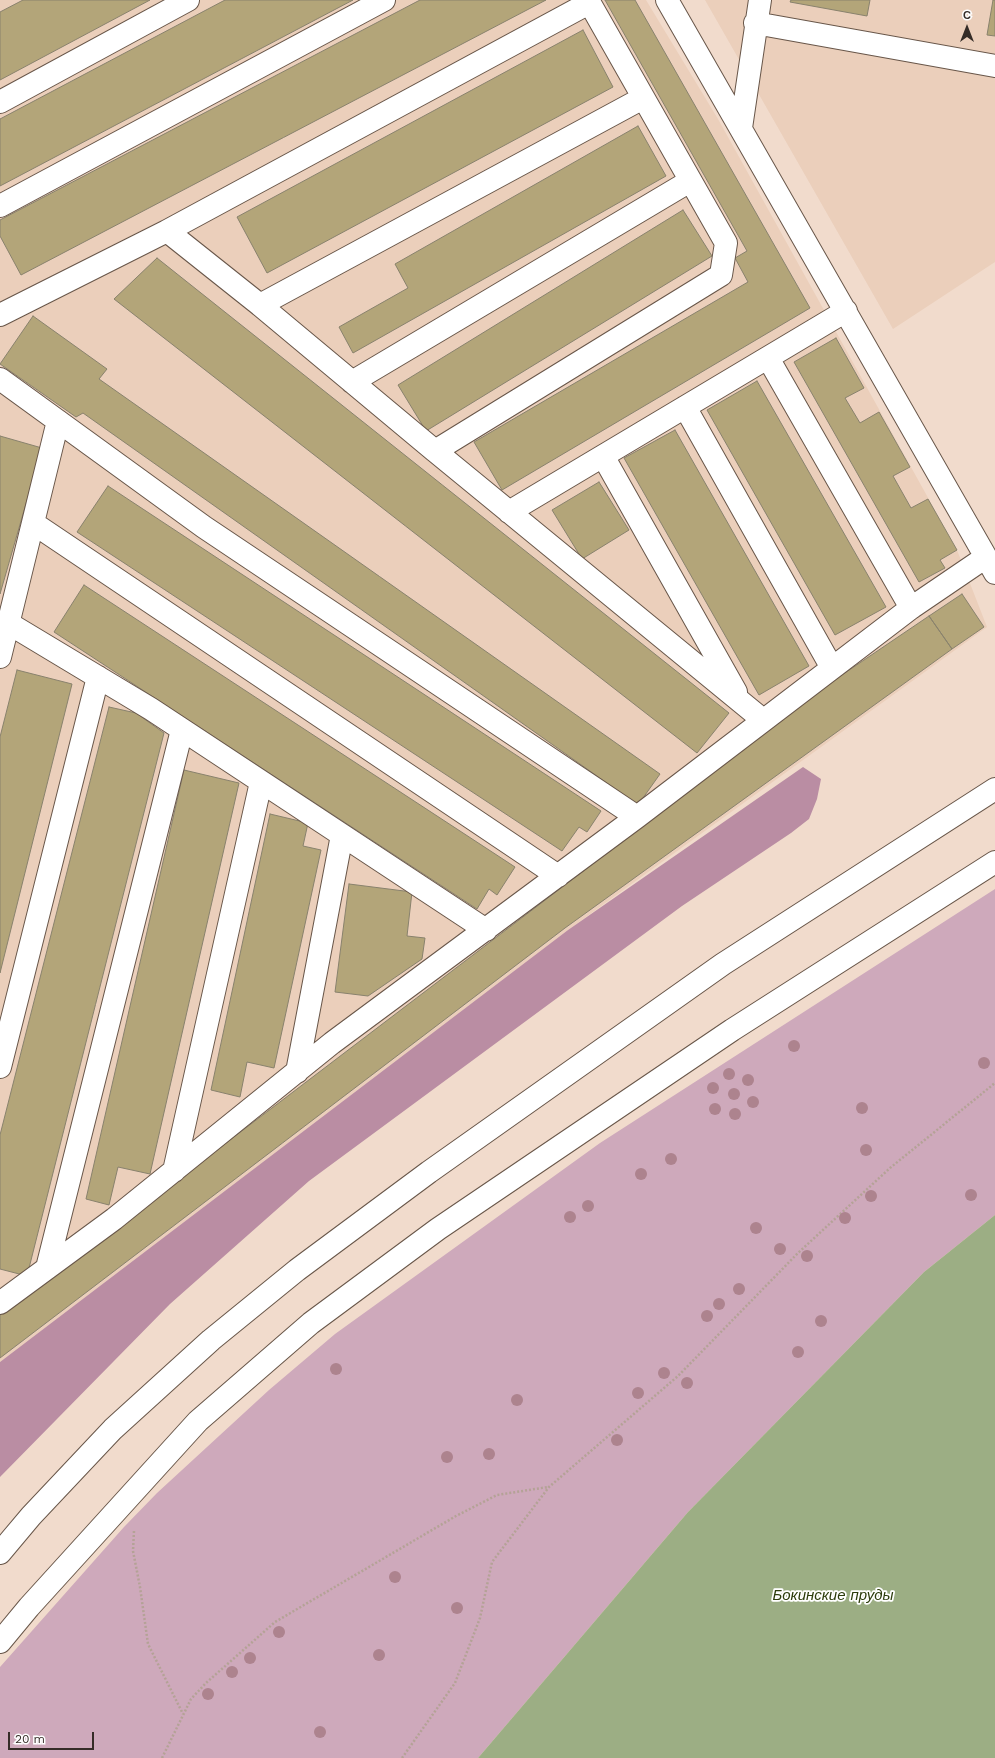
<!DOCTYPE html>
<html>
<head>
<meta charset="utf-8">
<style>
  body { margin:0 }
  #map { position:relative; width:995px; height:1758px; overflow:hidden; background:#f1dbcc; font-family:"Work Sans",sans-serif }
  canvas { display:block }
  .north { position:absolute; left:947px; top:8px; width:40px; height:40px; -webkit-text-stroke:3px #fff; paint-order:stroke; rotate:0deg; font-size:11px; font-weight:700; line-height:16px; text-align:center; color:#352c27 }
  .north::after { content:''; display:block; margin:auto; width:14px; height:18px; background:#352c27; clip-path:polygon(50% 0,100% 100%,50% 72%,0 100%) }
  .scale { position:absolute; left:8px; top:1732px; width:86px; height:18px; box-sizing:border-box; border:2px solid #352c27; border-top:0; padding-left:5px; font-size:12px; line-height:14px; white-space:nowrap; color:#352c27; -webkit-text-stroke:3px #fff; paint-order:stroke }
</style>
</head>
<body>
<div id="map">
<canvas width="995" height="1758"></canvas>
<div class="north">С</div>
<div class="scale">20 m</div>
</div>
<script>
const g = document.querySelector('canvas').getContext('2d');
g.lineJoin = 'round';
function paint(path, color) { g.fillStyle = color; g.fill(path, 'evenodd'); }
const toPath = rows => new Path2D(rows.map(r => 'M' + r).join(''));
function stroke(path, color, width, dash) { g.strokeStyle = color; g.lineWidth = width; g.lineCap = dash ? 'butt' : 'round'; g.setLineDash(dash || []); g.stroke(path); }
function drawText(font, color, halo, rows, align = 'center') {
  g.font = font + ' "Work Sans",sans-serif'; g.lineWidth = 3.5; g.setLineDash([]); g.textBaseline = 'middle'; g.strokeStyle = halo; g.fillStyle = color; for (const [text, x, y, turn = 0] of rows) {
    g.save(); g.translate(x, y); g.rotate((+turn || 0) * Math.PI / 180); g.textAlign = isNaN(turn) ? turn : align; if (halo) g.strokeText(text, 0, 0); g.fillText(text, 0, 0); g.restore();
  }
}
paint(toPath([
  [0,0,646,0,718,119,957,550,987,627,568,930,0,1362],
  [705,0,995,0,995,262,893,329]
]), '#ebcfbb');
paint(toPath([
  [995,889,995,1215,924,1272,688,1512,478,1758,0,1758,0,1667,124,1527,157,1493,269,1390,335,1334,600,1143]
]), '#cea9bb');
paint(toPath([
  [803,767,821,779,817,799,809,819,791,833,682,906,309,1181,170,1304,0,1477,0,1362,568,930]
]), '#ba8da3');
paint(toPath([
  [995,1215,995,1758,478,1758,688,1512,924,1272]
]), '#9cae84');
const building = toPath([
  [23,0,150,0,0,80,0,12,23,0],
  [225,0,353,0,0,186,0,119,225,0],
  [420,0,546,0,21,275,0,236,0,220,420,0],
  [605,0,635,0,810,308,502,490,474,442,748,282,735,258,747,251,605,0],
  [791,0,870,0,867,16,790,2,791,0],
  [993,0,995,0,995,36,987,35,993,0],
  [583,30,613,87,267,273,237,217,583,30],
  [638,126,666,176,353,353,339,327,408,288,395,264,638,126],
  [683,210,712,256,426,431,398,385,683,210],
  [157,258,729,713,697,753,114,299,157,258],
  [33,316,107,369,99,379,660,774,638,805,83,413,76,417,0,364,33,316],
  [836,338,864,388,845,398,860,423,879,412,910,467,893,476,911,508,928,499,957,550,940,560,945,568,919,582,794,362,836,338],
  [757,381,886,607,835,635,707,410,757,381],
  [675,430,809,666,759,695,624,458,675,430],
  [0,436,42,448,0,594,0,436],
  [599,482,629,530,582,559,552,510,599,482],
  [108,486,601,811,587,832,579,827,562,851,77,532,108,486],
  [84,585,515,867,497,895,489,889,477,909,54,632,84,585],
  [962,594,984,627,952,649,929,616,962,594],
  [929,616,952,649,565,928,0,1358,0,1315,833,681,929,616],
  [17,670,72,684,0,973,0,737,17,670],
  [109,707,136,713,164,733,27,1276,0,1269,0,1135,109,707],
  [184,770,239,783,150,1174,118,1167,109,1205,86,1199,184,770],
  [270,814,308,823,303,846,321,850,274,1068,247,1062,240,1097,211,1090,270,814],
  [349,884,412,892,407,936,425,938,422,959,368,996,335,992,349,884]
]);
paint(building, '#b3a579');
stroke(building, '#89826d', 1);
const minor = toPath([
  [588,0,726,243,721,275,435,451,763,720],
  [667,0,995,573],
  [755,23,995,66],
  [0,102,188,0],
  [741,128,760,0],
  [0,206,384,0],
  [260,305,643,98],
  [0,315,167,231],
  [768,358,911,608],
  [0,379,204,527,637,817],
  [352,382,690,181],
  [685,407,832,668],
  [435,451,260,305,167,231,589,3],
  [603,456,736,692],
  [509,512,846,311],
  [33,523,558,876],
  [8,623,151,709,486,930],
  [0,657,58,421],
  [0,1067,98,677],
  [297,1072,342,835],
  [174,1171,261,782],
  [47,1268,182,730],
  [0,1303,114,1219,332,1043,637,817,911,608,986,557]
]);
const major = toPath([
  [0,1553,31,1516,113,1429,211,1340,297,1270,429,1172,723,964,995,789],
  [0,1642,29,1607,198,1421,311,1323,438,1229,732,1030,995,862]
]);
stroke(minor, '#685649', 24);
stroke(major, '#685649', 24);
stroke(toPath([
  [134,1531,133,1551,140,1587,148,1644,183,1714],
  [162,1758,191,1699,206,1683,275,1622,456,1516,497,1495,548,1487],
  [402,1758,455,1683,480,1618,492,1562,549,1487,678,1376,798,1253,890,1168,995,1083]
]), '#b4a296', 2.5, [2, 2]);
stroke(minor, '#fff', 22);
stroke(major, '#fff', 22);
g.fillStyle = '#ad838e';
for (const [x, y] of [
  [794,1046],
  [984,1063],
  [729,1074],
  [748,1080],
  [713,1088],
  [734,1094],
  [753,1102],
  [862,1108],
  [715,1109],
  [735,1114],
  [866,1150],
  [671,1159],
  [641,1174],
  [971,1195],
  [871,1196],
  [588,1206],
  [570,1217],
  [845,1218],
  [756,1228],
  [780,1249],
  [807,1256],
  [739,1289],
  [719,1304],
  [707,1316],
  [821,1321],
  [798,1352],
  [336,1369],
  [664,1373],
  [687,1383],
  [638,1393],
  [517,1400],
  [617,1440],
  [489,1454],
  [447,1457],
  [395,1577],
  [457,1608],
  [279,1632],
  [379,1655],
  [250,1658],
  [232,1672],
  [208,1694],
  [320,1732]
]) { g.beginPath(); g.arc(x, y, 6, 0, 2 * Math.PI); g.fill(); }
drawText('italic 15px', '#2c3c0c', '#fff', [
  ["Бокинские пруды",833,1596]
]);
</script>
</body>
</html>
